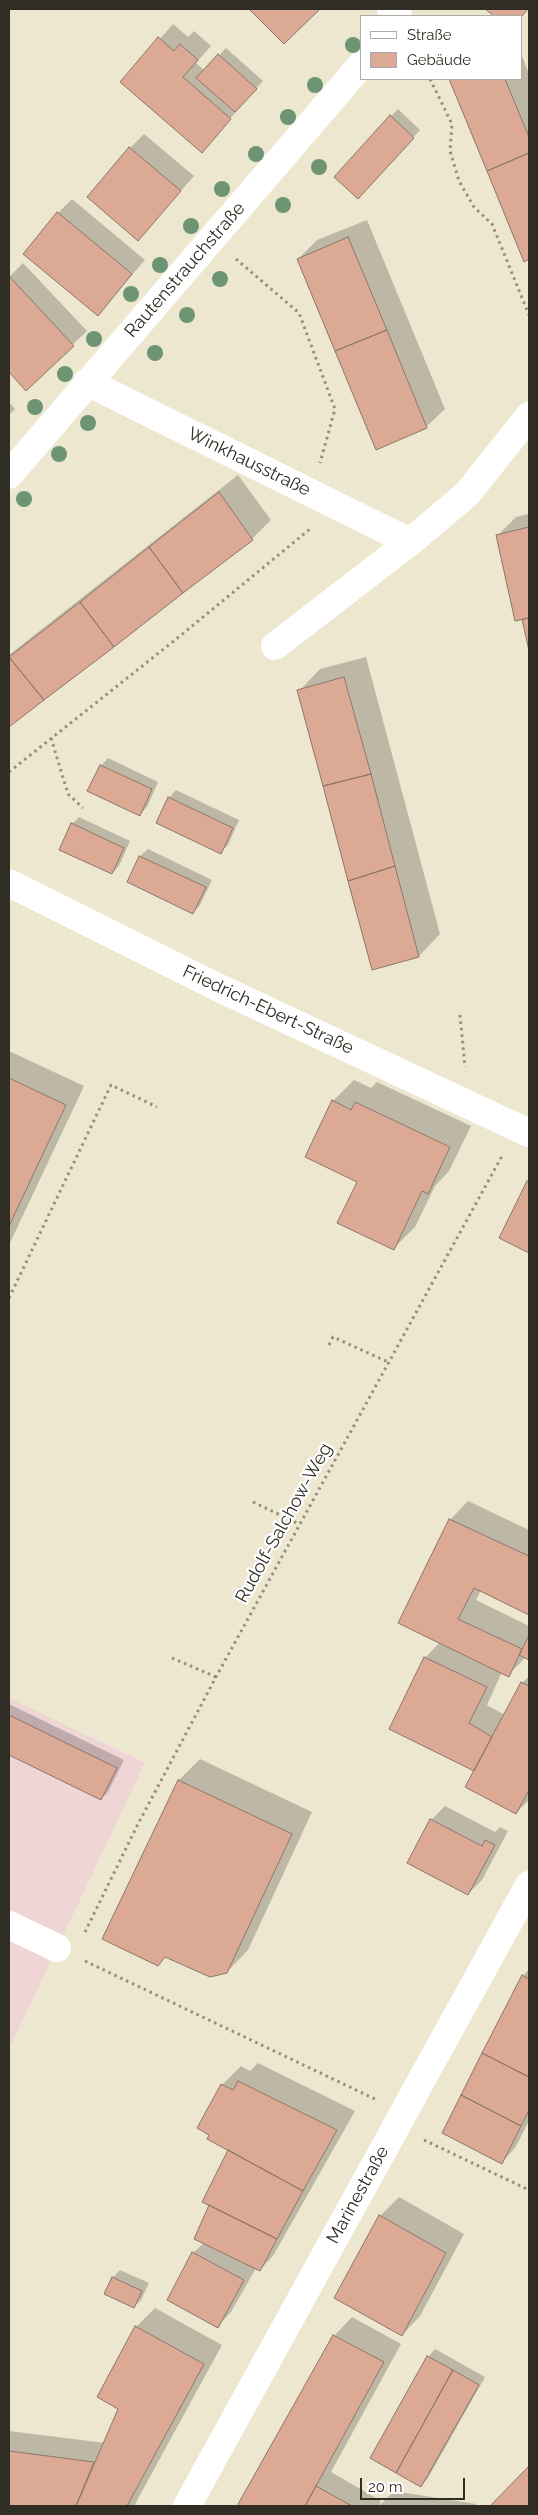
<!DOCTYPE html>
<html>
<head>
<meta charset="utf-8">
<style>
  body { margin:0 }
  #map { position:relative; width:538px; height:2515px; overflow:hidden; background:#ede7cf; font-family:Raleway,sans-serif }
  canvas { display:block }
  .frame { position:absolute; inset:0; border:10px solid #2f2d24; pointer-events:none }
  .legend { position:absolute; left:360px; top:15px; width:162px; height:65px; box-sizing:border-box; background:#fff; border:1px solid #acaba7; margin:0; padding:6px 9px; list-style:none; font-size:15px; color:#2f2d24 }
  .legend li { display:flex; align-items:center; gap:10px; height:25px }
  .legend b { width:25px; border:1px solid #acaba7 }
  .scale { position:absolute; left:360px; top:2478px; width:105px; height:22px; box-sizing:border-box; border:2px solid #2f2d24; border-top:0; padding-left:6px; font-size:15px; line-height:18px; white-space:nowrap; color:#2f2d24; -webkit-text-stroke:4px #fff; paint-order:stroke }
</style>
</head>
<body>
<div id="map">
<canvas width="538" height="2515"></canvas>
<div class="frame"></div>
<ul class="legend">
<li><b style="height:6px;background:#fff"></b>Straße</li>
<li><b style="height:14px;background:#dcaa94"></b>Gebäude</li>
</ul>
<div class="scale">20 m</div>
</div>
<script>
const g = document.querySelector('canvas').getContext('2d');
g.lineJoin = 'round';
function paint(path, color) { g.fillStyle = color; g.fill(path, 'evenodd'); }
const toPath = rows => new Path2D(rows.map(r => 'M' + r).join(''));
function stroke(path, color, width, dash) { g.strokeStyle = color; g.lineWidth = width; g.lineCap = dash ? 'butt' : 'round'; g.setLineDash(dash || []); g.stroke(path); }
function drawText(font, color, halo, rows, align = 'center') {
  g.font = font + ' Raleway,sans-serif'; g.lineWidth = 4.5; g.setLineDash([]); g.textBaseline = 'middle'; g.strokeStyle = halo; g.fillStyle = color; for (const [text, x, y, turn = 0] of rows) {
    g.save(); g.translate(x, y); g.rotate((+turn || 0) * Math.PI / 180); g.textAlign = isNaN(turn) ? turn : align; if (halo) g.strokeText(text, 0, 0); g.fillText(text, 0, 0); g.restore();
  }
}
paint(toPath([
  [9,1698,145,1763,9,2049]
]), '#f0d5d7');
paint(toPath([
  [251,9,318,9,284,42],
  [487,9,528,9,521,16,496,16],
  [173,24,188,37,194,31,211,46,196,63,205,71,226,48,263,81,202,151,122,82],
  [522,56,529,74,529,258,524,260,451,79,522,79],
  [398,109,420,130,365,191,391,116],
  [144,134,194,176,138,239,130,148],
  [72,199,145,260,98,314,58,213],
  [367,220,445,409,426,427,298,259,317,240],
  [23,263,87,331,26,389,9,370,9,277],
  [9,402,15,409,9,415],
  [238,475,271,520,252,539,9,726,9,655],
  [529,514,529,647,523,618,497,536,516,517],
  [366,657,440,934,419,956,299,691,320,669],
  [108,758,158,782,147,807,140,814,101,766],
  [176,790,239,820,228,845,221,852,169,798],
  [79,817,130,841,119,866,112,873,72,824],
  [148,849,212,880,200,905,193,913,129,882,140,856],
  [9,1051,84,1086,9,1245],
  [354,1080,371,1088,377,1082,471,1126,449,1171,435,1186,415,1227,394,1248,358,1181,333,1101],
  [529,1180,529,1251,501,1238],
  [468,1501,529,1530,529,1614,481,1590,476,1600,529,1626,529,1659,526,1657,508,1675,502,1672,487,1705,505,1715,522,1683,529,1676,529,1800,516,1813,475,1771,425,1658,440,1642,450,1520],
  [9,1704,124,1760,108,1792,101,1799,9,1754],
  [200,1759,312,1812,248,1950,227,1972,104,1938,179,1780],
  [445,1806,495,1832,500,1827,508,1831,482,1880,468,1894,431,1820],
  [529,1969,529,2121,515,2148,502,2162,523,1976],
  [258,2063,355,2111,273,2256,260,2270,256,2268,231,2312,218,2326,168,2299,193,2253,204,2243,210,2204,229,2150,211,2134,199,2128,222,2085,241,2066,250,2071],
  [399,2197,464,2234,420,2316,402,2335,380,2216],
  [120,2270,149,2283,141,2300,134,2307,113,2277],
  [155,2308,222,2345,134,2506,9,2506,9,2431,105,2443,120,2409,136,2327],
  [352,2317,401,2344,331,2472,381,2501,379,2506,394,2491,476,2504,476,2506,239,2506,334,2336],
  [435,2349,485,2377,428,2478,421,2486,428,2357],
  [529,2468,529,2506,492,2506]
]), '#0003');
const building = toPath([
  [249,9,320,9,284,44,249,9],
  [485,9,528,9,522,16,494,16,485,9],
  [158,37,174,51,180,44,198,60,183,77,231,119,202,153,120,82,158,37],
  [218,54,257,89,235,112,196,78,218,54],
  [449,79,505,79,529,137,529,153,487,171,449,79],
  [390,115,414,138,358,199,334,177,390,115],
  [129,147,181,191,138,241,87,197,129,147],
  [529,153,529,259,524,262,487,171,529,153],
  [57,212,132,274,98,316,23,254,57,212],
  [348,237,387,330,335,351,297,259,348,237],
  [9,276,74,346,26,391,9,372,9,276],
  [387,330,427,428,376,450,335,351,387,330],
  [219,492,253,540,183,593,149,547,219,492],
  [529,527,529,618,515,621,496,535,529,527],
  [149,547,183,593,114,647,80,602,149,547],
  [80,602,114,647,44,700,9,657,80,602],
  [529,618,529,651,522,619,529,618],
  [9,657,44,700,9,727,9,657],
  [344,677,371,774,323,786,297,690,344,677],
  [100,765,152,789,140,816,87,791,100,765],
  [371,774,395,866,348,881,323,786,371,774],
  [168,797,233,828,221,854,156,823,168,797],
  [71,823,124,848,112,874,59,850,71,823],
  [139,856,206,887,193,914,127,882,139,856],
  [395,866,419,957,372,970,348,881,395,866],
  [9,1078,66,1105,9,1226,9,1078],
  [332,1100,351,1110,355,1102,450,1147,428,1194,422,1191,394,1250,337,1223,357,1182,305,1157,332,1100],
  [527,1181,529,1182,529,1253,499,1238,527,1181],
  [449,1519,529,1556,529,1615,474,1588,458,1619,522,1649,509,1677,398,1623,449,1519],
  [529,1635,529,1660,519,1655,529,1635],
  [424,1657,487,1687,469,1723,492,1737,474,1771,389,1729,424,1657],
  [521,1682,529,1686,529,1790,516,1814,465,1787,521,1682],
  [9,1715,117,1768,101,1800,9,1755,9,1715],
  [178,1780,292,1834,227,1973,210,1977,165,1957,158,1966,102,1939,178,1780],
  [430,1819,482,1846,485,1840,495,1845,468,1895,407,1863,430,1819],
  [522,1975,529,1979,529,2077,482,2053,522,1975],
  [482,2053,529,2077,529,2110,521,2126,461,2095,482,2053],
  [238,2081,337,2130,303,2191,207,2139,209,2135,197,2128,221,2084,233,2090,238,2081],
  [461,2095,521,2126,502,2164,442,2133,461,2095],
  [228,2150,303,2191,277,2239,202,2202,228,2150],
  [209,2205,277,2239,260,2271,194,2239,209,2205],
  [379,2215,446,2253,402,2336,334,2298,379,2215],
  [192,2252,244,2280,218,2328,167,2300,192,2252],
  [112,2277,142,2291,134,2308,104,2294,112,2277],
  [135,2326,204,2364,127,2506,76,2506,118,2409,97,2397,135,2326],
  [333,2335,384,2362,316,2486,305,2506,237,2506,333,2335],
  [427,2356,453,2370,396,2473,370,2458,427,2356],
  [453,2370,479,2385,421,2487,396,2473,453,2370],
  [9,2451,94,2462,76,2506,9,2506,9,2451],
  [529,2466,529,2506,490,2506,529,2466],
  [316,2486,352,2506,305,2506,316,2486]
]);
paint(building, '#dcaa94');
stroke(building, '#8b756b', 1);
stroke(toPath([
  [430,79,452,124,450,151,459,181,474,207,492,224,529,315],
  [236,259,299,313,335,409,320,463],
  [51,738,68,794,83,808],
  [9,772,180,636,310,529],
  [460,1015,465,1067],
  [9,1298,111,1085,157,1107],
  [329,1345,333,1337,388,1362],
  [253,1502,299,1524],
  [172,1658,216,1677],
  [85,1932,138,1824,216,1677,502,1156],
  [85,1961,375,2099],
  [424,2140,529,2190]
]), '#938f7e', 3, [2.5, 4]);
stroke(toPath([
  [9,1925,57,1948]
]), '#fff', 28);
stroke(toPath([
  [391,9,398,16],
  [87,382,410,542,467,494,529,416],
  [9,475,362,64],
  [275,646,410,542],
  [9,883,217,987,529,1133],
  [187,2506,529,1885]
]), '#fff', 28);
g.fillStyle = '#6d9473';
for (const [x, y] of [
  [353,45],
  [315,85],
  [288,117],
  [256,154],
  [319,167],
  [222,189],
  [283,205],
  [191,226],
  [160,265],
  [220,279],
  [131,294],
  [187,315],
  [94,339],
  [155,353],
  [65,374],
  [35,407],
  [88,423],
  [59,454],
  [24,499]
]) { g.beginPath(); g.arc(x, y, 8, 0, 2 * Math.PI); g.fill(); }
drawText('18px', '#2f2d24', '#fff', [
  ["Rautenstrauchstraße",185,270,-49],
  ["Winkhausstraße",249,462,26],
  ["Friedrich-Ebert-Straße",268,1010,25],
  ["Rudolf-Salchow-Weg",284,1523,-61],
  ["Marinestraße",358,2195,-61]
]);
</script>
</body>
</html>
